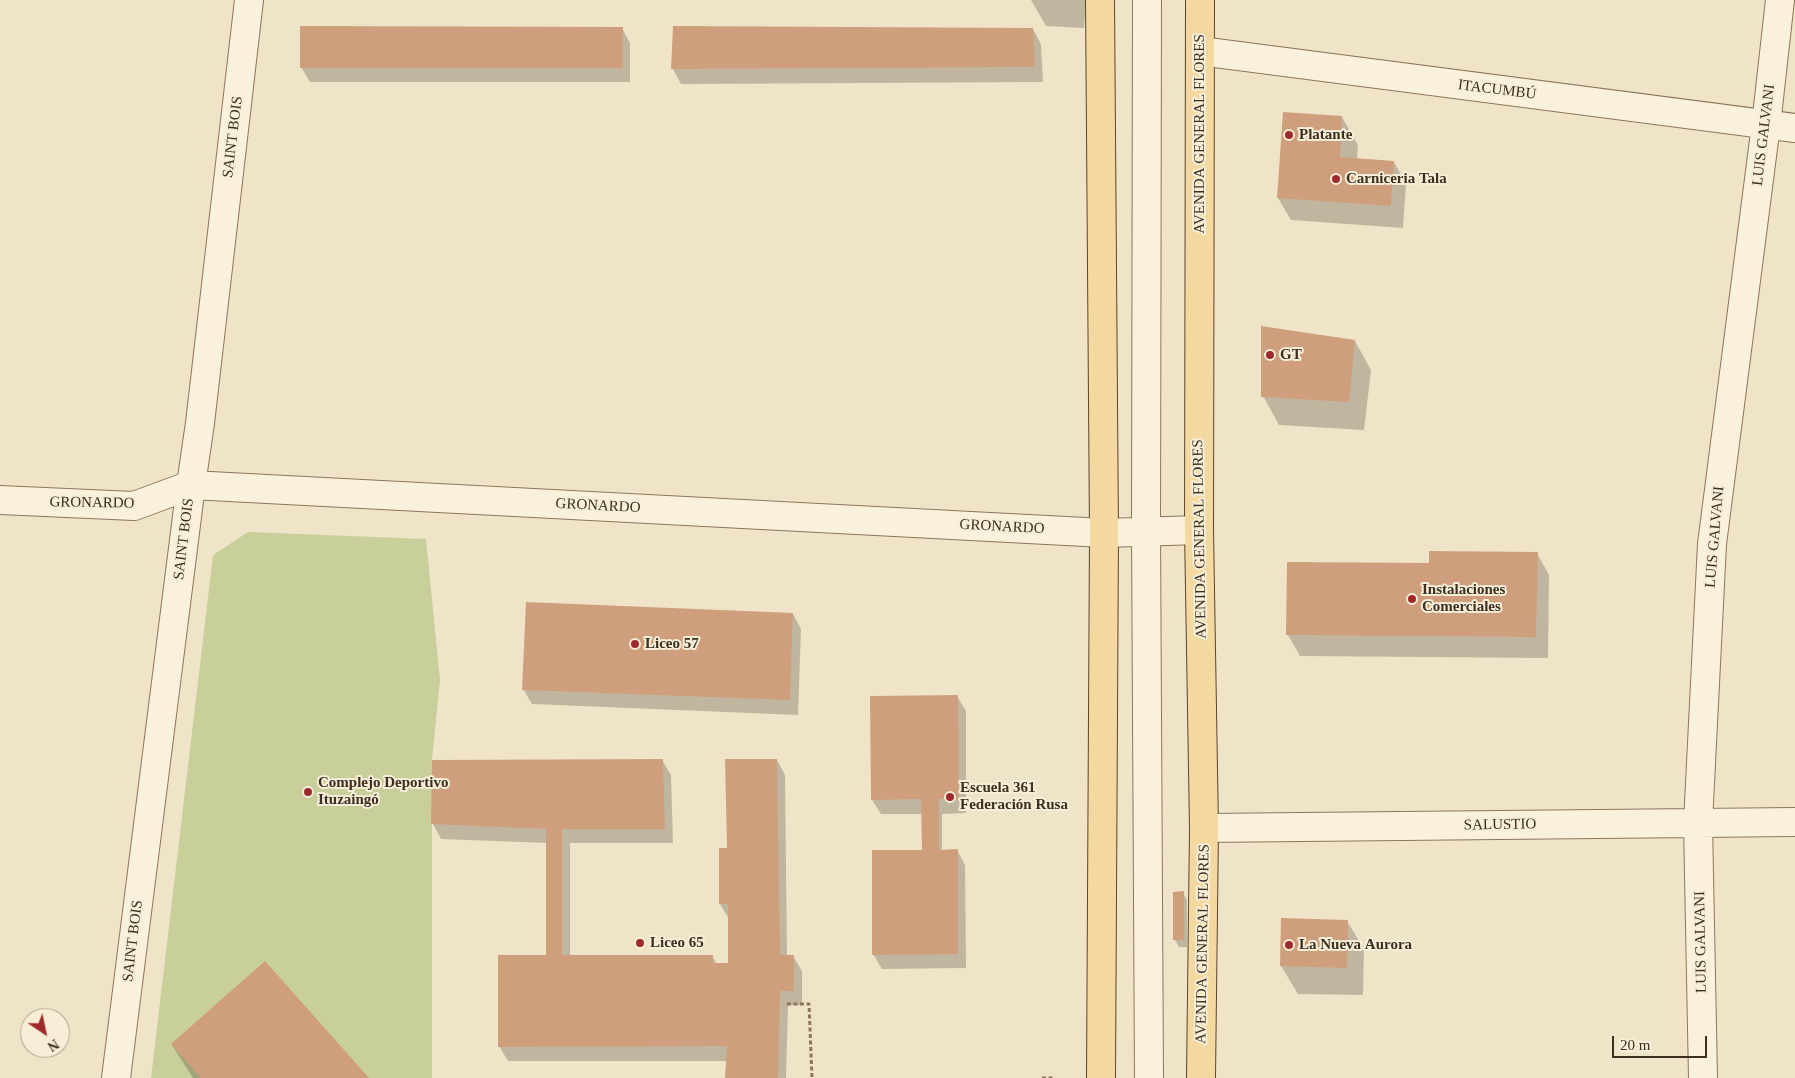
<!DOCTYPE html>
<html>
<head>
<meta charset="utf-8">
<style>
  body { margin:0 }
  #map { position:relative; width:1795px; height:1078px; overflow:hidden; background:#f0e4c8; font-family:Georgia,serif }
  canvas { display:block }
  .north { position:absolute; left:20px; top:1008px; width:50px; height:50px; box-sizing:border-box; background:#f7eed8; border:1px solid #ada18e; border-radius:50%; rotate:146deg; font-size:14px; font-weight:700; line-height:20px; text-align:center; color:#3d2e20 }
  .north::after { content:''; display:block; margin:auto; width:18px; height:22px; background:#9e2a2b; clip-path:polygon(50% 0,100% 100%,50% 72%,0 100%) }
  .scale { position:absolute; left:1612px; top:1036px; width:95px; height:22px; box-sizing:border-box; border:2px solid #3d2e20; border-top:0; padding-left:6px; font-size:15px; line-height:18px; white-space:nowrap; color:#3d2e20; -webkit-text-stroke:4px #f7eed8; paint-order:stroke }
</style>
</head>
<body>
<div id="map">
<canvas width="1795" height="1078"></canvas>
<div class="north">N</div>
<div class="scale">20 m</div>
</div>
<script>
const g = document.querySelector('canvas').getContext('2d');
g.lineJoin = 'round';
function paint(path, color) { g.fillStyle = color; g.fill(path, 'evenodd'); }
const toPath = rows => new Path2D(rows.map(r => 'M' + r).join(''));
function stroke(path, color, width, dash) { g.strokeStyle = color; g.lineWidth = width; g.lineCap = dash ? 'butt' : 'round'; g.setLineDash(dash || []); g.stroke(path); }
function drawText(font, color, halo, rows, align = 'center') {
  g.font = font + ' Georgia,serif'; g.lineWidth = 4; g.setLineDash([]); g.textBaseline = 'middle'; g.strokeStyle = halo; g.fillStyle = color; for (const [text, x, y, turn = 0] of rows) {
    g.save(); g.translate(x, y); g.rotate((+turn || 0) * Math.PI / 180); g.textAlign = isNaN(turn) ? turn : align; if (halo) g.strokeText(text, 0, 0); g.fillText(text, 0, 0); g.restore();
  }
}
paint(toPath([
  [248,532,426,539,440,680,432,760,432,1078,151,1078,213,555]
]), '#c9cf9b');
paint(toPath([
  [1031,0,1084,0,1086,2,1084,28,1046,26],
  [622,28,630,43,630,82,310,82,301,67],
  [1033,29,1041,44,1043,82,681,84,673,69],
  [1342,117,1358,145,1357,159,1394,162,1406,184,1403,228,1291,220,1278,198],
  [1355,341,1371,370,1364,430,1279,425,1263,396],
  [1537,553,1549,575,1548,658,1300,656,1288,635,1430,564],
  [793,614,801,629,798,715,532,704,523,689],
  [957,696,966,711,966,813,942,814,942,851,957,850,965,865,966,968,882,969,873,954,923,851,923,814,881,814,872,800],
  [662,760,671,775,673,843,570,843,570,956,712,956,717,964,729,964,729,919,720,904,720,849,729,849,777,760,785,775,787,956,793,956,802,971,802,1005,788,1005,786,1078,726,1078,728,1061,508,1061,499,1046,547,956,547,843,441,839,433,824],
  [1183,893,1187,900,1187,947,1179,947,1175,940],
  [1347,921,1364,949,1363,995,1298,994,1281,966],
  [172,1045,367,1078,193,1078]
]), '#0003');
paint(toPath([
  [300,26,623,27,623,68,300,68],
  [673,26,1033,28,1035,67,671,69],
  [1283,112,1342,116,1340,157,1394,161,1391,206,1277,198],
  [1261,326,1355,340,1349,402,1261,397],
  [1429,551,1538,552,1536,637,1286,635,1287,562,1429,563],
  [526,602,793,613,790,700,522,690],
  [958,695,959,799,939,799,939,850,958,849,958,954,872,955,872,850,922,850,921,799,871,800,870,696],
  [663,759,665,829,562,829,562,955,713,955,713,963,728,963,728,904,719,904,719,848,727,848,725,759,777,759,780,955,794,955,794,991,780,991,778,1078,725,1078,727,1046,498,1047,498,955,546,955,546,829,431,824,432,760],
  [1184,891,1184,940,1173,940,1173,892],
  [1281,918,1348,920,1347,968,1280,966],
  [265,961,369,1078,201,1078,171,1044]
]), '#cf9f7d');
const minor = toPath([
  [1147,0,1146,531,1149,1078],
  [1200,51,1795,128],
  [0,500,134,506,191,485,1104,533,1199,530],
  [1204,828,1795,822],
  [116,1078,191,485,200,423,249,0],
  [1703,1078,1698,823,1712,544,1766,125,1780,0]
]);
const major = toPath([
  [1100,0,1104,533,1101,1078],
  [1200,0,1199,530,1204,828,1201,1078]
]);
stroke(minor, '#8d765c', 30);
stroke(major, '#5b4430', 30);
stroke(toPath([
  [787,1004,809,1004,812,1078],
  [1042,1078,1053,1078]
]), '#8d765c', 3, [4, 2.5]);
stroke(minor, '#faf1dc', 28);
stroke(major, '#f3d9a0', 28);
for (const [x, y, r, color] of [
  [1289,135,5,"#9e2a2b"],
  [1336,179,5,"#9e2a2b"],
  [1270,355,5,"#9e2a2b"],
  [1412,599,5,"#9e2a2b"],
  [635,644,5,"#9e2a2b"],
  [308,792,5,"#9e2a2b"],
  [950,797,5,"#9e2a2b"],
  [640,943,5,"#9e2a2b"],
  [1289,945,5,"#9e2a2b"]
]) { const dot = new Path2D(); dot.arc(x, y, r, 0, 2 * Math.PI); g.fillStyle = color; g.fill(dot); stroke(dot, '#f7eed8', 2); }
drawText('15px', '#3d2e20', '#f7eed8', [
  ["ITACUMBÚ",1497,90,7],
  ["AVENIDA GENERAL FLORES",1200,134,-90],
  ["LUIS GALVANI",1764,135,-83],
  ["SAINT BOIS",233,137,-83],
  ["GRONARDO",92,503,1],
  ["GRONARDO",598,506,3],
  ["GRONARDO",1002,527,3],
  ["LUIS GALVANI",1715,537,-85],
  ["SAINT BOIS",184,539,-83],
  ["AVENIDA GENERAL FLORES",1200,539,-91],
  ["SALUSTIO",1500,825,-1],
  ["SAINT BOIS",133,941,-83],
  ["LUIS GALVANI",1701,942,-91],
  ["AVENIDA GENERAL FLORES",1203,944,-89]
]);
drawText('bold 15px', '#3d2e20', '#f7eed8', [
  ["Platante",1299,135],
  ["Carniceria Tala",1346,179],
  ["GT",1280,355],
  ["Instalaciones",1422,590],
  ["Comerciales",1422,607],
  ["Liceo 57",645,644],
  ["Complejo Deportivo",318,783],
  ["Ituzaingó",318,800],
  ["Escuela 361",960,788],
  ["Federación Rusa",960,805],
  ["Liceo 65",650,943],
  ["La Nueva Aurora",1299,945]
], 'left');
</script>
</body>
</html>
